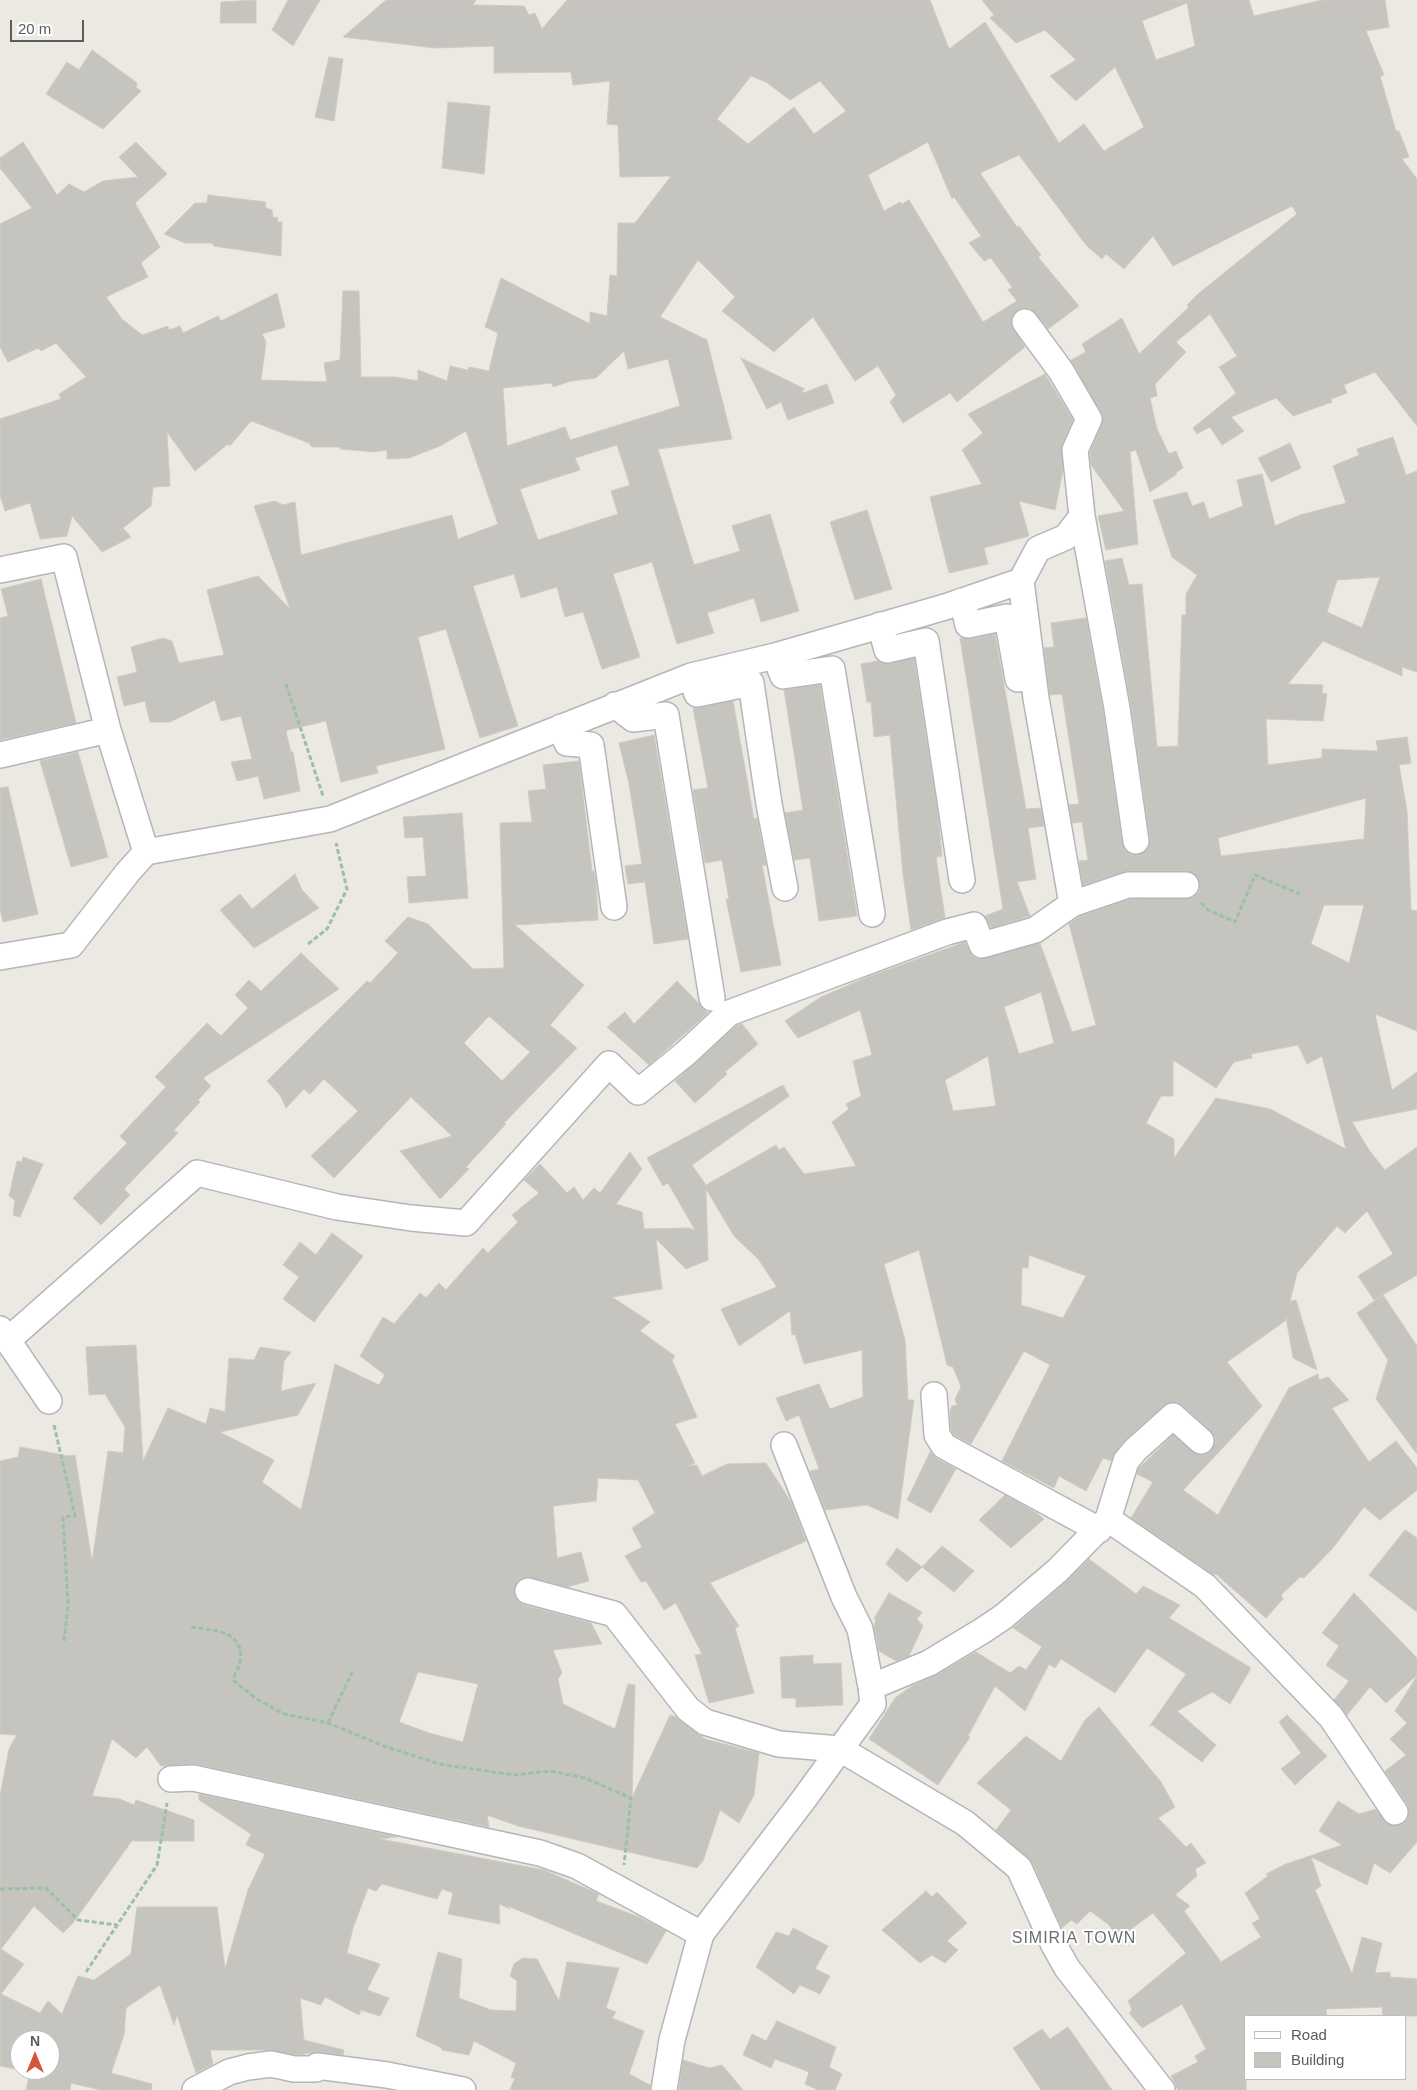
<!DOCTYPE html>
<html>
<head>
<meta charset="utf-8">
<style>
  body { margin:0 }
  #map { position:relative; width:1417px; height:2090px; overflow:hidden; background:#ebe9e1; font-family:Helvetica,sans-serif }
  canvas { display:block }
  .legend { position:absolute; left:1244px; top:2015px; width:162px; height:65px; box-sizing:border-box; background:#fff; border:1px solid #bdbebf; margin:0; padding:6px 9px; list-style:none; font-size:15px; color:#595c60 }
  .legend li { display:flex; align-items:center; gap:10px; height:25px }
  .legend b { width:25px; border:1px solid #bdbebf }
  .north { position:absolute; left:10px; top:2030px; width:50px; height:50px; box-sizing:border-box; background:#fff; border:1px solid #bdbebf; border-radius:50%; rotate:0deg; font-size:14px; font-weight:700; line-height:20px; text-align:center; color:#595c60 }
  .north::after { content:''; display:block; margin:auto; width:18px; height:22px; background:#d7533a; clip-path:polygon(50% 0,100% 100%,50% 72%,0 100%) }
  .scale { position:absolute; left:10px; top:20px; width:74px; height:22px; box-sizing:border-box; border:2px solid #595c60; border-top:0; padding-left:6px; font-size:15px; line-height:18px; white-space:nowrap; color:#595c60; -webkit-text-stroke:4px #fff; paint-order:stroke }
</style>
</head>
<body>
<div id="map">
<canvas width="1417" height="2090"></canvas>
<ul class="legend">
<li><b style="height:6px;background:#fff"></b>Road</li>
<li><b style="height:14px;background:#c6c4be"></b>Building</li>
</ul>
<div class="north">N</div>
<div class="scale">20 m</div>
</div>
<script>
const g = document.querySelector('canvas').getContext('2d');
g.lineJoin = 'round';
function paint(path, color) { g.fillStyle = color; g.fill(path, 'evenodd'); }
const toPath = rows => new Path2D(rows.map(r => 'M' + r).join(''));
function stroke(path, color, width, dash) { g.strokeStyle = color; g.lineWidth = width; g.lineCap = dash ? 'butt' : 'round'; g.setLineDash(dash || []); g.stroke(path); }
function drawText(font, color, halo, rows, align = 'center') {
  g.font = font + ' Helvetica,sans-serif'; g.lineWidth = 4; g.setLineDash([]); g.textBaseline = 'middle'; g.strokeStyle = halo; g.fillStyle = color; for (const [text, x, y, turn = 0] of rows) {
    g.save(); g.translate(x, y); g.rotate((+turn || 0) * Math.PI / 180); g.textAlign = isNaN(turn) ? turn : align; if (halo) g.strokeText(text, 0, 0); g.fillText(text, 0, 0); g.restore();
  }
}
const building = toPath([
  [256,0,256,23,220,23,221,2,256,0],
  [288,0,320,0,293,46,272,30,288,0],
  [386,0,476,0,473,5,524,6,529,15,535,13,542,29,567,0,930,0,949,49,985,22,1059,143,1084,124,1104,151,1144,127,1115,67,1076,101,1050,76,1076,60,1045,30,1016,43,990,18,994,15,982,0,1249,0,1254,16,1322,0,1385,0,1389,27,1366,31,1384,75,1380,76,1396,131,1399,131,1409,157,1402,159,1417,179,1417,426,1375,372,1344,385,1347,393,1331,399,1332,402,1293,416,1276,398,1231,417,1244,431,1222,445,1210,427,1197,434,1193,428,1236,393,1219,367,1237,356,1210,314,1176,342,1186,352,1155,384,1157,396,1150,398,1157,429,1169,454,1176,451,1183,468,1176,472,1177,474,1150,492,1136,450,1130,452,1138,544,1106,550,1098,516,1124,511,1091,465,1090,452,1103,418,1071,360,1086,352,1082,344,1122,318,1139,354,1189,307,1187,305,1198,294,1297,214,1292,206,1173,266,1153,236,1124,269,1106,254,1102,259,1086,245,1019,155,980,173,1017,227,1019,226,1041,255,1038,257,1079,306,1048,329,1031,309,1023,308,1016,311,1012,317,1011,324,1025,347,957,402,950,393,903,423,890,402,896,395,878,366,855,381,813,317,774,352,722,311,735,297,698,260,660,317,707,340,732,439,658,449,694,565,740,551,732,526,770,514,799,611,761,622,754,598,707,613,714,633,677,644,652,562,613,574,640,657,602,669,583,612,565,617,557,587,521,598,514,574,473,586,518,726,480,738,446,629,418,637,445,749,376,766,378,773,341,782,326,721,288,730,286,732,291,752,293,752,300,791,264,799,258,776,237,781,231,762,252,759,241,716,221,721,215,700,170,722,150,722,145,701,124,706,117,677,137,672,131,647,163,638,172,641,179,663,224,655,207,590,258,576,290,609,254,506,275,501,283,505,295,502,301,555,452,515,458,539,498,524,466,431,440,446,409,458,387,459,387,450,374,452,340,449,340,447,312,447,309,443,251,421,230,446,228,444,195,471,167,432,170,486,153,487,151,506,123,528,131,537,102,552,72,516,67,536,40,539,30,503,5,511,0,495,0,419,61,399,59,394,86,377,56,343,41,351,38,348,8,362,0,347,0,224,32,208,0,168,0,158,23,142,57,195,69,184,84,192,103,181,138,177,119,157,136,142,167,174,135,203,160,247,141,263,148,277,106,297,122,319,142,335,168,326,169,330,180,326,183,333,218,316,221,321,277,293,285,327,262,334,266,342,261,380,327,382,324,363,340,360,343,291,359,291,361,377,395,377,418,381,418,370,447,381,450,366,468,370,469,367,489,371,498,333,485,327,501,278,590,324,590,312,607,316,610,275,617,276,618,223,635,223,671,176,620,177,618,125,607,124,610,81,573,85,571,72,494,73,494,46,435,48,343,37,386,0],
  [1187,3,1195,46,1156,60,1142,21,1187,3],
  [751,76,766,82,790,100,820,81,846,111,814,134,794,107,748,144,717,119,751,76],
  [928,142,952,199,954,197,981,236,969,243,984,261,991,258,1012,287,1008,290,1017,301,983,322,909,200,902,204,900,202,884,211,868,175,928,142],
  [624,351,628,369,668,359,680,406,570,440,565,427,507,446,503,388,552,383,553,387,571,381,596,378,624,351],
  [617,445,630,485,611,491,618,514,538,540,520,489,580,470,575,458,617,445],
  [92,50,137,83,136,87,141,91,103,129,46,94,67,62,79,70,92,50],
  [329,57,343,59,334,121,315,117,329,57],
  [448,102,490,106,484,174,442,168,448,102],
  [208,195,265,202,266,208,272,210,273,218,277,217,278,222,282,222,281,256,214,246,212,243,185,243,164,234,195,203,207,203,208,195],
  [741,358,805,389,802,391,803,393,827,384,834,403,788,420,781,402,767,409,741,358],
  [1045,374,1073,420,1062,445,1063,470,1055,510,1019,501,1029,536,984,548,988,564,949,573,930,497,982,484,962,450,983,433,968,414,1045,374],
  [1393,437,1406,475,1417,471,1417,672,1402,667,1402,676,1323,641,1288,684,1323,685,1322,693,1327,694,1323,721,1266,719,1268,765,1322,758,1322,749,1378,751,1376,741,1407,737,1411,763,1399,765,1407,811,1411,910,1417,911,1417,1031,1375,1014,1392,1090,1417,1072,1417,1109,1352,1122,1369,1150,1385,1170,1417,1147,1417,1275,1374,1300,1358,1276,1393,1254,1367,1211,1345,1233,1337,1226,1297,1273,1290,1301,1296,1300,1317,1370,1293,1358,1286,1317,1285,1321,1227,1362,1262,1406,1183,1490,1218,1515,1289,1388,1318,1374,1319,1380,1328,1377,1349,1400,1332,1408,1369,1462,1396,1441,1417,1468,1417,1490,1380,1520,1364,1507,1332,1549,1304,1578,1300,1577,1281,1595,1283,1599,1266,1618,1216,1574,1214,1575,1131,1518,1153,1482,1137,1474,1139,1468,1173,1435,1198,1455,1206,1454,1215,1444,1215,1437,1211,1431,1182,1405,1176,1402,1164,1405,1124,1441,1111,1461,1103,1458,1086,1491,1059,1476,1054,1488,1002,1461,1050,1365,1024,1351,971,1444,954,1435,951,1430,950,1411,952,1406,957,1405,955,1399,961,1387,953,1367,947,1365,919,1250,884,1264,905,1340,908,1400,914,1400,898,1519,867,1505,825,1510,810,1471,819,1469,799,1415,786,1421,776,1398,819,1384,830,1409,863,1397,862,1350,804,1364,795,1334,792,1335,790,1311,739,1346,721,1309,777,1287,758,1259,734,1236,706,1189,708,1260,686,1269,656,1239,662,1289,612,1297,650,1322,640,1331,675,1356,672,1360,697,1417,675,1424,695,1463,688,1466,697,1465,702,1476,727,1464,766,1463,791,1502,806,1541,710,1583,739,1626,735,1628,754,1693,709,1703,695,1655,702,1654,676,1603,664,1610,646,1581,641,1582,625,1556,642,1547,632,1528,655,1513,638,1480,598,1478,596,1501,553,1506,557,1558,581,1552,589,1581,567,1587,525,1577,518,1581,514,1594,518,1601,524,1605,591,1623,602,1644,553,1650,562,1673,558,1679,563,1704,615,1729,628,1684,635,1685,632,1798,670,1715,676,1717,705,1739,759,1753,754,1795,739,1823,720,1810,703,1861,697,1868,518,1826,487,1815,489,1827,196,1764,161,1766,147,1747,136,1758,112,1739,92,1796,120,1799,134,1805,136,1800,194,1820,194,1841,133,1841,134,1838,73,1923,63,1933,34,1906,1,1949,24,1964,1,1994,40,2013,48,2001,62,2014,78,1976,94,1980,131,1954,137,1907,217,1907,225,1969,248,1890,265,1854,246,1845,251,1834,199,1800,199,1794,397,1837,380,1839,544,1870,599,1894,596,1901,639,1917,666,1931,647,1964,508,1906,510,1909,499,1904,500,1924,448,1914,453,1893,442,1889,437,1899,382,1884,376,1891,368,1888,353,1928,347,1953,380,1964,367,1990,389,1998,380,2016,361,2010,359,2015,325,1997,321,2005,300,1998,304,2040,344,2050,343,2055,319,2052,296,2055,269,2050,210,2050,213,2064,196,2073,177,2015,174,2025,160,1985,126,2008,124,2035,111,2073,152,2084,151,2090,101,2090,71,2083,70,2090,26,2090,30,2072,21,2070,50,2070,50,2040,20,2040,20,2070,0,2066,0,1796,9,1749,17,1735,0,1734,0,1461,18,1457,20,1447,69,1456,75,1455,92,1562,108,1451,123,1453,125,1427,105,1394,89,1395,86,1347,136,1345,143,1461,168,1408,206,1424,210,1408,225,1412,229,1358,254,1360,260,1347,291,1352,284,1361,281,1391,316,1383,298,1415,220,1432,274,1460,262,1482,301,1510,335,1364,379,1385,385,1375,360,1356,383,1317,394,1324,420,1293,426,1298,439,1283,446,1290,483,1248,488,1253,518,1222,512,1215,539,1193,524,1180,540,1164,567,1193,574,1187,583,1200,594,1188,600,1193,630,1152,642,1169,616,1204,642,1212,644,1229,688,1228,695,1230,668,1183,663,1186,647,1158,783,1085,789,1096,692,1165,706,1185,776,1145,779,1150,784,1147,804,1174,856,1166,832,1122,849,1109,846,1104,861,1096,853,1061,872,1055,860,1010,798,1038,785,1021,821,997,865,978,965,942,972,956,979,959,1040,943,1072,1032,1096,1025,1069,924,1079,917,1130,899,1193,898,1199,892,1200,885,1194,873,1186,871,1128,871,1083,885,1079,861,1088,860,1082,822,1072,823,1069,805,1079,804,1062,694,1050,695,1044,648,1054,647,1051,623,1086,618,1103,710,1122,843,1124,849,1130,854,1138,855,1149,847,1150,839,1131,705,1105,561,1122,558,1129,585,1142,584,1157,747,1178,746,1182,615,1186,615,1186,594,1197,575,1172,557,1153,500,1187,492,1192,506,1204,502,1209,519,1243,506,1237,480,1262,474,1275,526,1300,515,1346,503,1333,466,1359,455,1357,449,1393,437],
  [1380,577,1362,628,1327,612,1337,580,1380,577],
  [1366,798,1364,839,1221,856,1218,838,1366,798],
  [1324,905,1364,905,1349,963,1311,944,1324,905],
  [1041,992,1054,1043,1019,1054,1004,1007,1041,992],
  [1298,1045,1307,1064,1322,1056,1346,1149,1270,1109,1216,1098,1174,1158,1174,1139,1146,1123,1161,1096,1173,1096,1173,1060,1216,1088,1234,1062,1252,1058,1251,1054,1298,1045],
  [988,1056,996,1106,953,1111,945,1080,988,1056],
  [1029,1255,1086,1276,1063,1318,1021,1305,1022,1267,1028,1268,1029,1255],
  [418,1672,478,1684,463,1742,429,1733,399,1722,418,1672],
  [1290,443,1301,468,1271,482,1258,458,1290,443],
  [867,510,892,589,855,600,830,522,867,510],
  [41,579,76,723,0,740,0,618,8,616,1,589,41,579],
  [995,634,1026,809,1041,808,1044,826,1028,828,1036,879,1017,882,1030,916,991,928,985,916,1003,909,960,638,971,639,995,634],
  [914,658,938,815,942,856,936,857,945,918,911,930,903,874,890,735,874,737,871,702,867,702,861,664,877,661,890,664,914,658],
  [820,685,857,916,819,921,810,858,794,860,785,813,803,810,784,690,820,685],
  [733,701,754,819,757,818,766,865,762,865,781,965,741,972,726,899,729,899,722,860,705,863,693,790,708,788,693,708,733,701],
  [654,735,688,939,654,944,645,882,628,884,625,866,642,864,629,784,619,743,654,735],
  [78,752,108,857,71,867,40,761,78,752],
  [579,761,592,871,594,871,596,883,598,920,515,925,584,985,550,1025,577,1048,504,1123,506,1124,466,1167,469,1169,440,1199,400,1151,452,1136,411,1097,334,1178,311,1156,358,1111,324,1079,310,1094,304,1089,286,1108,280,1095,267,1081,367,981,370,983,398,953,385,941,408,917,428,924,473,969,504,968,500,823,532,822,528,791,546,789,543,765,579,761],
  [489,1016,530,1052,502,1081,464,1043,489,1016],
  [8,787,38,914,3,922,0,909,0,788,8,787],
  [462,813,468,898,409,903,407,877,426,876,423,837,405,838,403,817,462,813],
  [295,874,302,890,319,908,254,948,220,910,240,894,252,909,295,874],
  [301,953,339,989,203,1078,211,1086,198,1100,200,1102,174,1130,178,1133,124,1189,130,1195,101,1225,73,1198,127,1143,120,1136,166,1087,155,1077,207,1023,221,1036,248,1008,235,995,249,980,261,991,301,953],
  [677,981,708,1013,649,1065,607,1027,625,1012,634,1024,677,981],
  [742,1024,758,1044,725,1072,727,1074,695,1103,675,1081,737,1025,742,1024],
  [23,1157,43,1164,20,1217,13,1215,15,1200,9,1196,17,1161,22,1162,23,1157],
  [332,1233,363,1256,314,1322,283,1299,299,1277,283,1265,300,1242,316,1255,332,1233],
  [1383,1295,1417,1346,1417,1454,1376,1399,1388,1360,1357,1313,1383,1295],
  [930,1452,937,1459,956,1469,931,1513,907,1500,930,1452],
  [1005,1495,1035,1512,1044,1519,1011,1548,979,1520,1005,1495],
  [1405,1530,1417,1538,1417,1612,1369,1575,1405,1530],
  [942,1546,974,1571,954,1592,922,1567,942,1546],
  [897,1548,922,1567,907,1582,886,1564,897,1548],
  [1089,1559,1136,1594,1143,1586,1180,1605,1169,1618,1251,1668,1230,1704,1212,1692,1177,1711,1216,1745,1202,1762,1152,1725,1149,1727,1186,1674,1147,1648,1115,1693,1061,1659,1055,1668,1049,1664,1025,1711,995,1686,968,1736,970,1737,938,1785,869,1739,895,1698,912,1686,936,1675,976,1652,1010,1673,1019,1666,1026,1670,1042,1647,1013,1628,1066,1582,1089,1559],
  [889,1593,922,1612,917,1619,923,1626,909,1656,896,1661,879,1651,874,1626,876,1620,874,1619,889,1593],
  [1354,1593,1417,1658,1417,1675,1386,1703,1370,1687,1347,1715,1334,1700,1349,1681,1326,1665,1339,1646,1322,1633,1354,1593],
  [813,1655,813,1664,841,1663,843,1705,796,1707,796,1698,782,1698,780,1657,813,1655],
  [1417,1676,1417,1842,1390,1873,1374,1863,1367,1885,1311,1857,1321,1886,1315,1890,1352,1974,1362,1937,1382,1943,1375,1973,1390,1972,1390,1977,1417,1979,1417,2016,1383,2016,1382,2007,1326,2009,1327,2016,1246,2016,1246,2090,1178,2090,1171,2076,1198,2062,1195,2056,1206,2049,1182,2004,1142,2028,1129,2013,1132,2010,1128,2001,1186,1953,1153,1913,1119,1938,1108,1924,1090,1911,1077,1924,1071,1920,1062,1928,1032,1862,996,1830,1011,1810,977,1783,1026,1736,1061,1761,1085,1720,1099,1707,1161,1782,1175,1807,1158,1818,1186,1847,1191,1843,1206,1863,1195,1869,1197,1876,1175,1895,1190,1906,1184,1911,1221,1962,1261,1937,1252,1923,1260,1919,1245,1893,1268,1876,1266,1874,1286,1864,1342,1845,1319,1831,1338,1801,1359,1814,1376,1809,1389,1825,1403,1824,1408,1819,1409,1812,1407,1804,1385,1771,1406,1755,1390,1739,1407,1723,1395,1711,1417,1676],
  [1287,1715,1327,1756,1295,1785,1281,1769,1301,1753,1279,1722,1287,1715],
  [926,1891,932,1897,937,1892,967,1923,947,1941,958,1950,945,1963,932,1955,920,1963,882,1930,926,1891],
  [793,1928,828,1946,815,1969,830,1976,820,1994,800,1985,794,1994,756,1967,776,1932,789,1936,793,1928],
  [438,1952,462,1959,459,1998,491,2010,516,2011,517,1981,510,1976,514,1964,523,1958,537,1959,559,2001,567,1962,619,1968,606,2008,616,2012,612,2018,644,2031,629,2074,650,2085,650,2090,510,2090,515,2078,511,2078,516,2063,474,2041,469,2055,442,2050,442,2048,416,2036,438,1952],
  [777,2021,836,2047,829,2067,842,2074,835,2090,818,2090,805,2084,809,2072,775,2059,771,2068,743,2055,752,2034,766,2041,777,2021],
  [1068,2027,1112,2090,1041,2090,1013,2048,1042,2029,1050,2039,1068,2027],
  [683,2060,709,2068,722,2065,743,2090,679,2090,683,2060]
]);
paint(building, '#c6c4be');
stroke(building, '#cfcbc0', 1);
const street = toPath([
  [1082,516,1117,708,1136,841],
  [0,570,64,557,108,730,146,852],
  [1021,581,1036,698,1072,904],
  [962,601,968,625,1007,617,1018,679],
  [880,625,887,650,926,641,962,880],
  [775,656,783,676,832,669,872,914],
  [691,676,697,694,751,683,769,804,785,888],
  [615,705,633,719,666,715,712,998],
  [561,727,567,743,591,745,614,907],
  [0,755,108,730],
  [0,957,71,945,128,872,146,852,330,819,691,676,775,656,945,607,1021,581,1038,549,1066,537,1082,516,1075,450,1089,419,1061,371,1025,322],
  [0,1329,49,1401],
  [8,1340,197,1173,337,1207,411,1218,466,1223,609,1064,638,1092,686,1053,729,1013,947,932,974,925,982,945,1035,930,1072,904,1128,885,1186,885],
  [934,1395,937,1435,944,1446,1099,1530],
  [784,1445,844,1597,860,1629,871,1687],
  [1108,1519,1205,1586,1331,1717,1395,1812],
  [528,1591,614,1614,688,1709,705,1722,779,1744,840,1749,965,1823,1019,1868,1054,1945,1067,1968,1162,2090],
  [171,1779,193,1778,540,1853,577,1866,701,1934],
  [195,2090,229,2072,248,2067,271,2064,294,2069,316,2069,317,2066,387,2075,463,2090],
  [664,2090,672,2040,701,1934,804,1799,873,1704,871,1687,929,1663,982,1631,1003,1617,1057,1571,1108,1519,1126,1461,1135,1450,1173,1416,1201,1441]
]);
stroke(street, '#b3b6ba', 28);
stroke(toPath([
  [286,684,323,796],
  [1201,903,1208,910,1235,922,1255,875,1300,894],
  [308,944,327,929,347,889,336,843],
  [54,1425,75,1516,63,1517,68,1605,64,1641],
  [191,1627,219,1631,233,1637,241,1650,240,1665,235,1674,234,1681,257,1699,284,1714,328,1723,384,1746,439,1764,514,1775,550,1771,585,1778,631,1798,624,1865],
  [328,1723,352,1672],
  [0,1889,46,1888,78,1920,117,1925],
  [86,1972,157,1865,167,1803]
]), '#9ac1a7', 3, [5, 2.5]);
stroke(street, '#fff', 25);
g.letterSpacing = '1px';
drawText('16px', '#6a6e72', '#fff', [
  ["SIMIRIA TOWN",1074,1939]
]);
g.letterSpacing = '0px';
</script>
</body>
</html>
